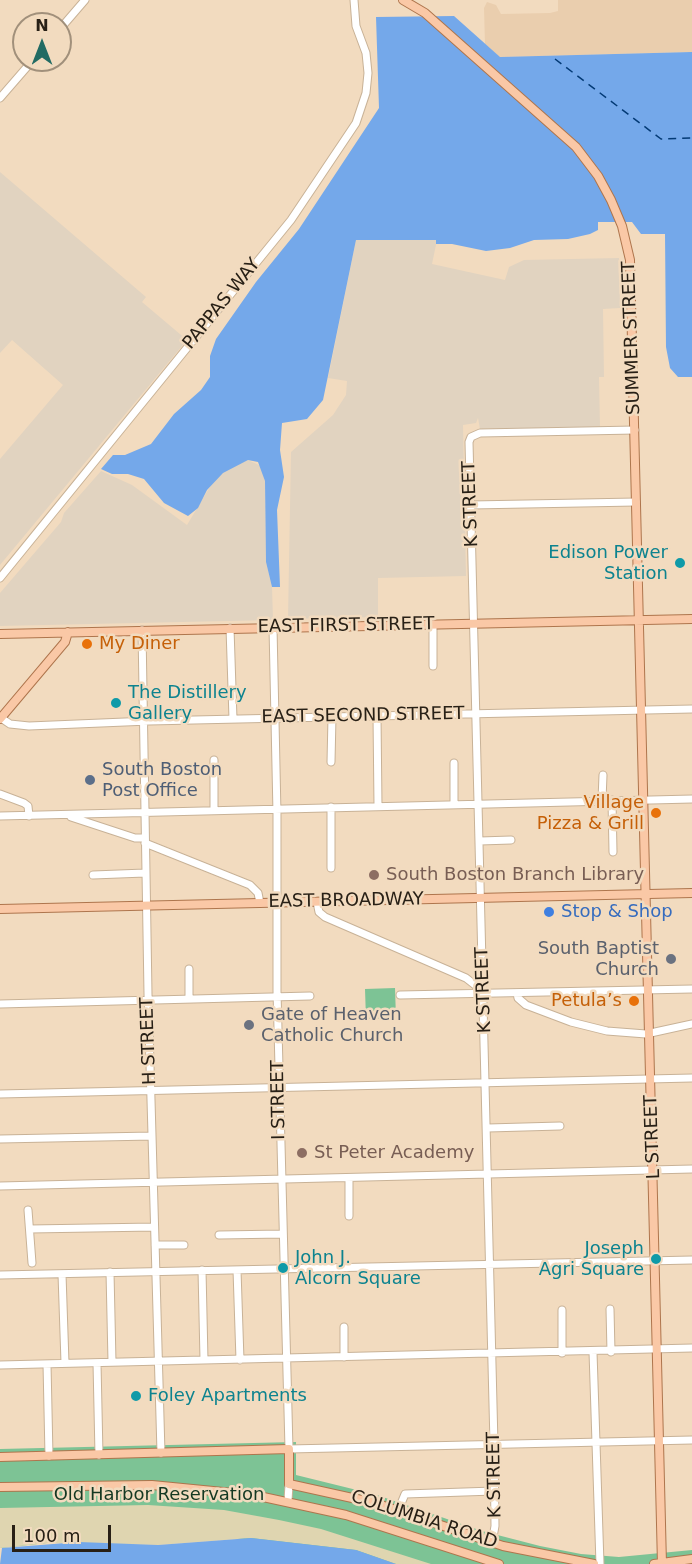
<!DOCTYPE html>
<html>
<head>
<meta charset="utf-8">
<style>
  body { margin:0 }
  #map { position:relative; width:692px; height:1564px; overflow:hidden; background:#f2dbbf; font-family:"DejaVu Sans",sans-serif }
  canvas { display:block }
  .north { position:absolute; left:12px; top:12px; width:60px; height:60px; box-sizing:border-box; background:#f2dbbf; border:2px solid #a1907b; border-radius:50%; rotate:0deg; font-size:16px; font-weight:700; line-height:24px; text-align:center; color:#282016 }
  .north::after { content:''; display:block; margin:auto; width:21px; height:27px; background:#226b63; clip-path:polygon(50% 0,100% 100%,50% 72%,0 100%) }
  .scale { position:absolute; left:12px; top:1525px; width:99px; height:27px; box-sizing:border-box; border:3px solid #282016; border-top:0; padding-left:8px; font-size:18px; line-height:21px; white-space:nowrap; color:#282016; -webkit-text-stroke:4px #f2dbbf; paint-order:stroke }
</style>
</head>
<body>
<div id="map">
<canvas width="692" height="1564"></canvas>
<div class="north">N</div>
<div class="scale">100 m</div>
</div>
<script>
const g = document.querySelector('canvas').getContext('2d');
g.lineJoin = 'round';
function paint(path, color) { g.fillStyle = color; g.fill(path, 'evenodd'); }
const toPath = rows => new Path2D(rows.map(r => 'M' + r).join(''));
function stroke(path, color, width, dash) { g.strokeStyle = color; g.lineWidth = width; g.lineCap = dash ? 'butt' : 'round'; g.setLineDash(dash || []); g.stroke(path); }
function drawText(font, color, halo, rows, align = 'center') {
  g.font = font + ' "DejaVu Sans",sans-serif'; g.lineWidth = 5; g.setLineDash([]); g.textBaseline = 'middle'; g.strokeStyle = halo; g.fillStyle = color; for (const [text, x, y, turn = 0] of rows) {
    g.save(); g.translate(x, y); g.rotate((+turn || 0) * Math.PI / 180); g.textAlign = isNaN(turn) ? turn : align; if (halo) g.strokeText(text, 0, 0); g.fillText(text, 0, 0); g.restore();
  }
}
paint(toPath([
  [558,0,692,0,692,52,499,57,485,44,484,8,487,2,496,5,501,14,550,13,558,11]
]), '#eaceae');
paint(toPath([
  [0,172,146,297,142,302,187,340,0,565,0,459,63,385,12,340,0,353],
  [356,240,437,240,432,264,505,280,509,267,524,260,619,258,620,308,603,309,604,377,599,377,600,427,480,429,478,418,476,423,463,425,466,576,378,578,378,617,288,619,291,452,333,415,346,395,347,381,328,378],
  [248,460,261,466,265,481,266,562,272,587,273,620,0,626,0,593,61,522,64,513,101,471,132,485,187,525,214,480,230,467]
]), '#e1d3c0');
paint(toPath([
  [395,988,396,1018,366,1019,365,989],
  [296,1442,296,1475,377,1495,482,1531,540,1546,581,1554,619,1557,692,1550,692,1564,396,1564,229,1538,47,1543,0,1548,0,1449]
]), '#7dc395');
paint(toPath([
  [148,1505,224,1510,279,1520,321,1529,431,1564,396,1564,356,1550,251,1538,158,1545,47,1543,0,1548,0,1508]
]), '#dfd5b0');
paint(toPath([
  [454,16,500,57,692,52,692,377,678,377,670,368,666,347,665,234,641,234,632,222,598,222,598,230,590,234,568,239,534,240,510,248,486,251,452,244,436,244,436,240,356,240,323,400,307,419,282,423,280,450,284,477,277,510,280,587,272,587,266,562,265,481,258,462,248,460,223,473,207,490,198,508,188,516,164,503,144,479,128,474,112,474,101,469,113,455,125,455,151,444,174,414,201,390,210,377,210,356,216,339,256,282,299,229,379,108,376,17],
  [251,1538,356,1550,396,1564,0,1564,2,1548,79,1542,158,1545]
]), '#74a8ea');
stroke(toPath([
  [555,59,661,139,692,138]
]), '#033a75', 1.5, [8, 6]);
const minor = toPath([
  [60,29,85,0],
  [0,98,33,60],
  [471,505,636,502],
  [0,578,291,220,356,123,366,93,368,73,366,53,356,26,354,0],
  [433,624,433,666],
  [273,627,277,814,277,991,289,1449,692,1440],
  [230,628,233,719],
  [142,630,148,994,161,1453],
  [377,716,378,806],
  [1,718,10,724,29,726,149,721,692,709],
  [214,760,214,809],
  [331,762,332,717],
  [454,763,454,804],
  [0,794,24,803,28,806,29,816],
  [602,800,603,775],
  [612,800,613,852],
  [331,807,331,868],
  [0,816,692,799],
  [71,817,135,838,145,838],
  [480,841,511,840],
  [145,843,250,885,258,893,260,903],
  [93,875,145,873],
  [317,902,319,912,325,917,466,978,484,992],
  [189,969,189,999],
  [517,993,518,998,526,1005,571,1022,607,1031,646,1034,692,1024],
  [400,995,692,989],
  [0,1004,310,996],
  [0,1094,692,1078],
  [488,1128,560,1126],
  [0,1139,152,1136],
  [349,1178,349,1216],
  [0,1186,692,1169],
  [28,1210,32,1263],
  [30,1229,154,1227],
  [219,1235,283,1234],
  [155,1245,184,1245],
  [202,1270,204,1360],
  [237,1270,240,1360],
  [110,1272,112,1362],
  [62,1274,65,1363],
  [0,1275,692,1260],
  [610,1309,611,1352],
  [562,1310,562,1353],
  [344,1327,344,1357],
  [593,1352,600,1564],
  [97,1363,99,1455],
  [47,1364,49,1456],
  [0,1365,692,1348],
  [288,1501,289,1484],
  [398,1511,405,1494,494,1491],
  [492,1543,495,1526,494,1444,469,442,471,437,480,433,635,430]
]);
const major = toPath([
  [403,0,425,13,576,147,598,176,611,200,622,226,630,260,662,1564],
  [0,634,692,619],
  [0,719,65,642,68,632],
  [0,909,692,893],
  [0,1457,289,1449,289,1484,375,1503,503,1546,594,1564],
  [0,1487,152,1485,254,1495,346,1515,499,1564],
  [654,1564,692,1559]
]);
stroke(minor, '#c8b297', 9);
stroke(major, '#ae754d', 10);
stroke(minor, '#fff', 7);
stroke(major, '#fac8a6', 8);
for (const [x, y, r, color] of [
  [680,563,6,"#0f9aa8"],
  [87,644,6,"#e8710a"],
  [116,703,6,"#0f9aa8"],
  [90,780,6,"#5c6f8a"],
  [656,813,6,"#e8710a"],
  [374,875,6,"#8d6e63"],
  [549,912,6,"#3f7fe0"],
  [671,959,6,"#6b7280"],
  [634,1001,6,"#e8710a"],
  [249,1025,6,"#6b7280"],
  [302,1153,6,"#8d6e63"],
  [656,1259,6,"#0f9aa8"],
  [283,1268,6,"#0f9aa8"],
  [136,1396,6,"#0f9aa8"]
]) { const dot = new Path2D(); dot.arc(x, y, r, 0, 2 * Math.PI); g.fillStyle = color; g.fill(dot); stroke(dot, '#f2dbbf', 2); }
drawText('18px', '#282016', '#f2dbbf', [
  ["PAPPAS WAY",222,304,-51],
  ["SUMMER STREET",632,338,-92],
  ["K STREET",471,504,-92],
  ["EAST FIRST STREET",346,626,-1],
  ["EAST SECOND STREET",363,716,-1],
  ["EAST BROADWAY",346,901,-1],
  ["K STREET",484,990,-92],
  ["H STREET",149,1041,-92],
  ["I STREET",279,1100,-91],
  ["L STREET",653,1137,-92],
  ["K STREET",495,1475,-91],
  ["COLUMBIA ROAD",424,1520,18]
]);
drawText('18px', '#0d838f', '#f2dbbf', [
  ["Edison Power",668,553,"right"],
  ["Station",668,574,"right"],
  ["The Distillery",128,693],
  ["Gallery",128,714],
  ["Joseph",644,1249,"right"],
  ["Agri Square",644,1270,"right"],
  ["John J.",295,1258],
  ["Alcorn Square",295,1279],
  ["Foley Apartments",148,1396]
], 'left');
drawText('18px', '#c56008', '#f2dbbf', [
  ["My Diner",99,644,"left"],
  ["Village",644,803],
  ["Pizza & Grill",644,824],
  ["Petula’s",622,1001]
], 'right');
drawText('18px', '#4e5e75', '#f2dbbf', [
  ["South Boston",102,770],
  ["Post Office",102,791]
], 'left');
drawText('18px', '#785e54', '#f2dbbf', [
  ["South Boston Branch Library",386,875],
  ["St Peter Academy",314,1153]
], 'left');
drawText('18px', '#366cbe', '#f2dbbf', [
  ["Stop & Shop",561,912]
], 'left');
drawText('18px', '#5b616d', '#f2dbbf', [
  ["South Baptist",659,949],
  ["Church",659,970],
  ["Gate of Heaven",261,1015,"left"],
  ["Catholic Church",261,1036,"left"]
], 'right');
drawText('18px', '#143822', '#f2dbbf', [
  ["Old Harbor Reservation",159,1495]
]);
</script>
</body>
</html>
